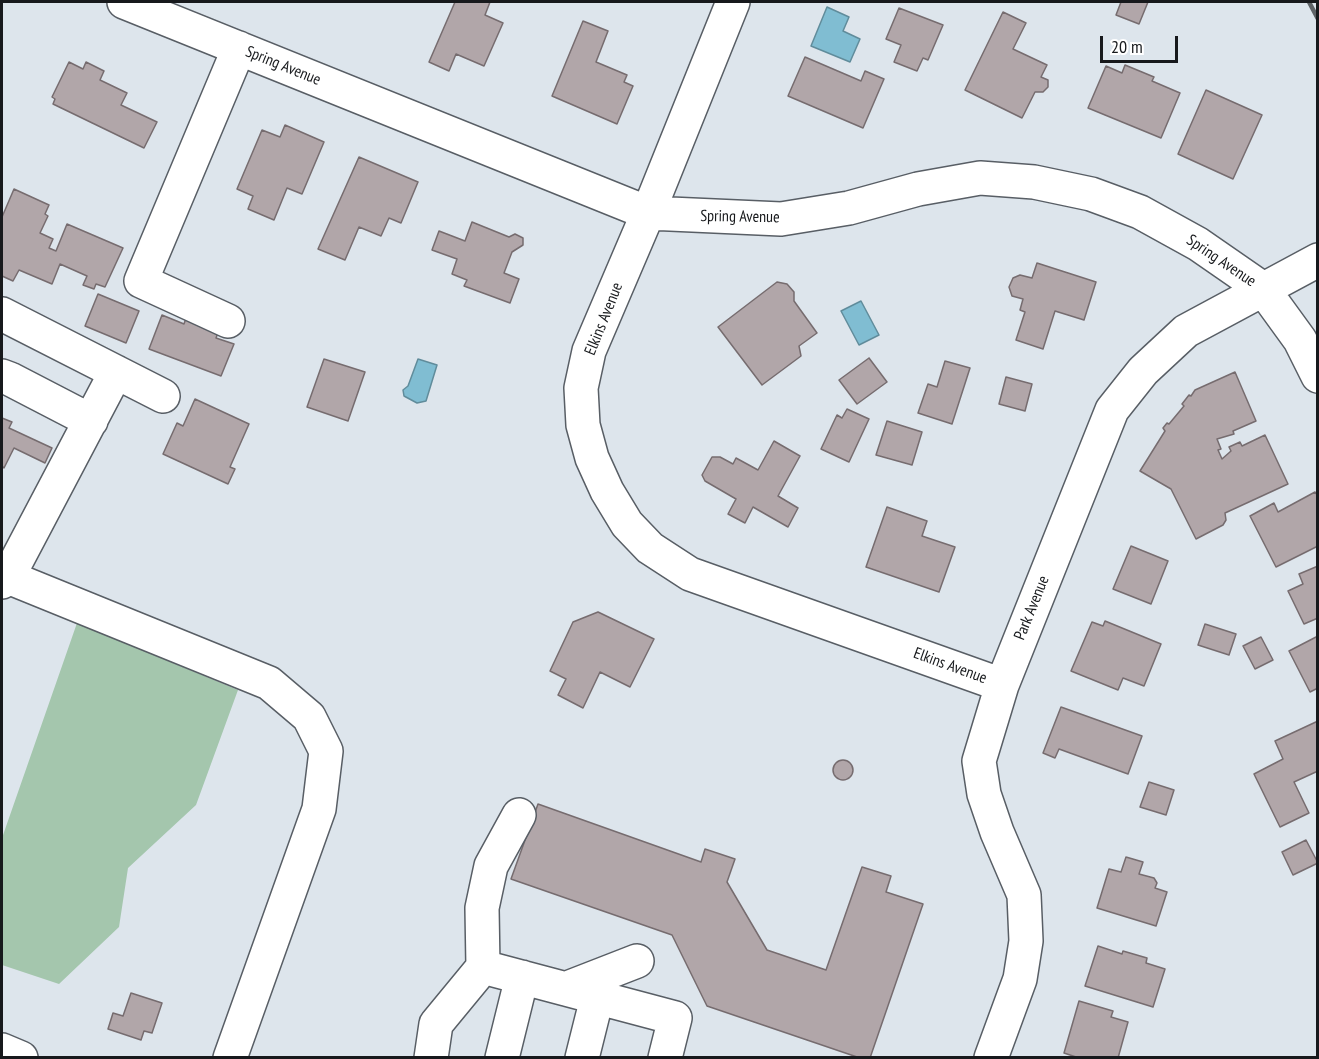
<!DOCTYPE html>
<html>
<head>
<meta charset="utf-8">
<style>
  body { margin:0 }
  #map { position:relative; width:1319px; height:1059px; overflow:hidden; background:#dde5ec; font-family:"PT Sans Narrow",sans-serif }
  canvas { display:block }
  .frame { position:absolute; inset:0; border:3px solid #17191c; pointer-events:none }
  .scale { position:absolute; left:1100px; top:36px; width:78px; height:27px; box-sizing:border-box; border:3px solid #17191c; border-top:0; padding-left:8px; font-size:18px; line-height:21px; white-space:nowrap; color:#17191c; -webkit-text-stroke:4px #fff; paint-order:stroke }
</style>
</head>
<body>
<div id="map">
<canvas width="1319" height="1059"></canvas>
<div class="frame"></div>
<div class="scale">20 m</div>
</div>
<script>
const g = document.querySelector('canvas').getContext('2d');
g.lineJoin = 'round';
function paint(path, color) { g.fillStyle = color; g.fill(path, 'evenodd'); }
const toPath = rows => new Path2D(rows.map(r => 'M' + r).join(''));
function stroke(path, color, width, dash) { g.strokeStyle = color; g.lineWidth = width; g.lineCap = dash ? 'butt' : 'round'; g.setLineDash(dash || []); g.stroke(path); }
function drawText(font, color, halo, rows, align = 'center') {
  g.font = font + ' "PT Sans Narrow",sans-serif'; g.lineWidth = 4.5; g.setLineDash([]); g.textBaseline = 'middle'; g.strokeStyle = halo; g.fillStyle = color; for (const [text, x, y, turn = 0] of rows) {
    g.save(); g.translate(x, y); g.rotate((+turn || 0) * Math.PI / 180); g.textAlign = isNaN(turn) ? turn : align; if (halo) g.strokeText(text, 0, 0); g.fillText(text, 0, 0); g.restore();
  }
}
paint(toPath([
  [77,623,238,690,196,805,128,868,119,927,59,984,2,965,2,838]
]), '#a4c6ad');
const water = toPath([
  [827,7,849,17,843,31,860,39,850,62,811,46,827,7],
  [861,301,879,335,859,345,841,311,861,301],
  [418,359,437,365,426,401,417,403,404,396,403,390,408,386,418,359]
]);
paint(water, '#80bdd2');
stroke(water, '#608c9b', 1.5);
const building = toPath([
  [455,2,490,2,485,15,503,23,484,66,456,54,449,71,429,62,455,2],
  [1121,2,1148,2,1139,24,1116,15,1121,2],
  [899,8,943,25,928,60,923,58,917,71,894,62,901,45,886,39,899,8],
  [1003,12,1026,23,1013,49,1047,65,1041,77,1048,80,1048,87,1043,92,1035,92,1022,118,965,90,1003,12],
  [583,21,608,31,596,62,627,75,624,82,633,86,617,124,552,96,583,21],
  [805,57,861,81,865,71,884,79,863,128,788,96,805,57],
  [69,62,83,69,86,62,104,71,100,80,127,93,121,105,157,122,144,148,53,104,55,99,52,97,69,62],
  [1125,65,1154,77,1152,81,1180,93,1161,138,1088,108,1106,66,1122,73,1125,65],
  [1206,90,1262,115,1233,179,1178,154,1206,90],
  [285,125,324,142,302,194,287,188,274,220,248,209,253,196,237,189,262,130,280,137,285,125],
  [359,157,418,182,401,223,389,218,381,236,359,227,345,260,318,249,359,157],
  [14,189,49,205,45,214,48,216,40,233,53,239,49,248,56,251,67,224,123,248,105,287,96,284,94,289,83,285,87,276,60,264,52,284,19,270,13,281,2,276,2,217,14,189],
  [472,222,509,237,515,234,523,238,523,245,512,252,504,273,519,279,510,303,464,286,467,280,452,274,457,259,432,250,439,231,465,241,472,222],
  [1037,263,1096,282,1084,320,1055,311,1043,349,1016,340,1025,312,1020,310,1023,299,1012,296,1009,287,1013,278,1020,275,1032,278,1037,263],
  [777,282,787,284,794,292,794,301,817,333,799,346,801,356,762,385,718,327,777,282],
  [98,294,139,311,126,343,85,326,98,294],
  [162,315,184,324,186,318,219,330,216,338,234,344,221,376,149,349,162,315],
  [869,358,887,382,857,404,839,380,869,358],
  [324,359,365,372,348,421,307,407,324,359],
  [945,361,970,368,952,424,918,413,928,384,937,387,945,361],
  [1235,372,1256,421,1233,431,1234,434,1217,439,1221,449,1218,450,1222,459,1231,451,1229,447,1240,442,1242,446,1265,435,1288,484,1225,513,1226,520,1223,525,1196,539,1171,489,1140,471,1165,431,1163,428,1167,423,1169,424,1184,406,1182,404,1189,395,1191,396,1195,390,1235,372],
  [1006,377,1032,384,1025,411,999,404,1006,377],
  [195,399,249,424,230,467,235,469,228,484,163,454,177,423,183,426,195,399],
  [847,409,869,419,849,462,821,449,837,415,842,418,847,409],
  [2,418,12,422,9,428,52,448,45,463,14,448,4,468,2,466,2,418],
  [887,421,922,432,912,465,876,455,887,421],
  [774,441,800,456,778,496,798,508,788,527,753,507,745,523,728,514,736,499,705,481,702,475,712,457,720,457,733,464,736,458,758,470,774,441],
  [1315,492,1318,496,1318,546,1276,567,1250,516,1274,503,1278,512,1315,492],
  [887,507,927,521,922,536,955,547,939,592,866,567,887,507],
  [1131,546,1168,561,1151,604,1113,589,1131,546],
  [1318,566,1318,618,1304,624,1288,591,1303,584,1299,574,1318,566],
  [598,612,654,639,630,687,600,672,583,708,558,695,566,679,550,671,573,622,598,612],
  [1105,621,1161,644,1144,686,1123,678,1118,690,1071,671,1092,622,1103,626,1105,621],
  [1205,624,1236,634,1229,655,1198,645,1205,624],
  [1318,636,1318,688,1310,692,1289,651,1318,636],
  [1261,637,1273,660,1255,669,1243,646,1261,637],
  [1061,707,1142,736,1128,774,1059,749,1055,758,1043,753,1061,707],
  [1318,721,1318,771,1294,782,1309,813,1280,827,1254,774,1283,759,1275,741,1318,721],
  '833 770a10 10 0 1 1 20 0a10 10 0 1 1-20 0Z',
  [1149,782,1174,790,1166,815,1140,807,1149,782],
  [538,804,701,862,705,849,735,859,727,882,767,950,826,970,862,867,891,876,886,892,923,904,870,1058,860,1058,707,1006,672,935,511,879,538,804],
  [1306,840,1318,863,1293,875,1282,852,1306,840],
  [1126,857,1143,862,1139,874,1154,878,1157,883,1155,888,1167,892,1156,926,1097,908,1109,869,1121,872,1126,857],
  [1098,946,1122,954,1123,951,1147,958,1146,963,1165,969,1153,1007,1085,986,1098,946],
  [131,993,162,1003,152,1033,144,1031,141,1040,108,1029,113,1013,123,1016,131,993],
  [1079,1001,1113,1011,1111,1017,1128,1022,1118,1058,1079,1058,1064,1053,1079,1001]
]);
paint(building, '#b1a6a9');
stroke(building, '#766c6f', 1.5);
const minor = toPath([
  [124,2,648,213,781,219,849,208,918,189,980,178,1034,182,1091,194,1140,212,1198,244,1263,289,1300,340,1318,376],
  [733,2,648,213,589,351,581,388,583,425,592,458,607,491,627,524,650,548,690,574,1002,685],
  [2,314,163,396],
  [228,321,141,281,239,48],
  [2,376,10,379,91,421],
  [2,573,8,577,116,372],
  [2,582,8,577,269,683,309,717,326,751,319,809,230,1058],
  [483,967,675,1018,665,1058],
  [565,989,637,961],
  [2,1050,21,1058],
  [431,1058,436,1024,483,967,482,908,491,866,519,815],
  [502,1058,522,977],
  [582,1058,597,998],
  [991,1058,1020,979,1026,941,1024,895,997,832,984,794,979,761,1002,685,1112,410,1143,371,1186,331,1318,260]
]);
stroke(minor, '#585e65', 36);
stroke(minor, '#fff', 33);
stroke(toPath([
  [1309,2,1318,19]
]), '#5e6367', 4.5);
drawText('16px', '#17191c', '#fff', [
  ["Spring Avenue",283,66,22],
  ["Spring Avenue",740,217,1],
  ["Spring Avenue",1221,261,34],
  ["Elkins Avenue",604,319,-68],
  ["Park Avenue",1032,608,-68],
  ["Elkins Avenue",950,666,20]
]);
</script>
</body>
</html>
